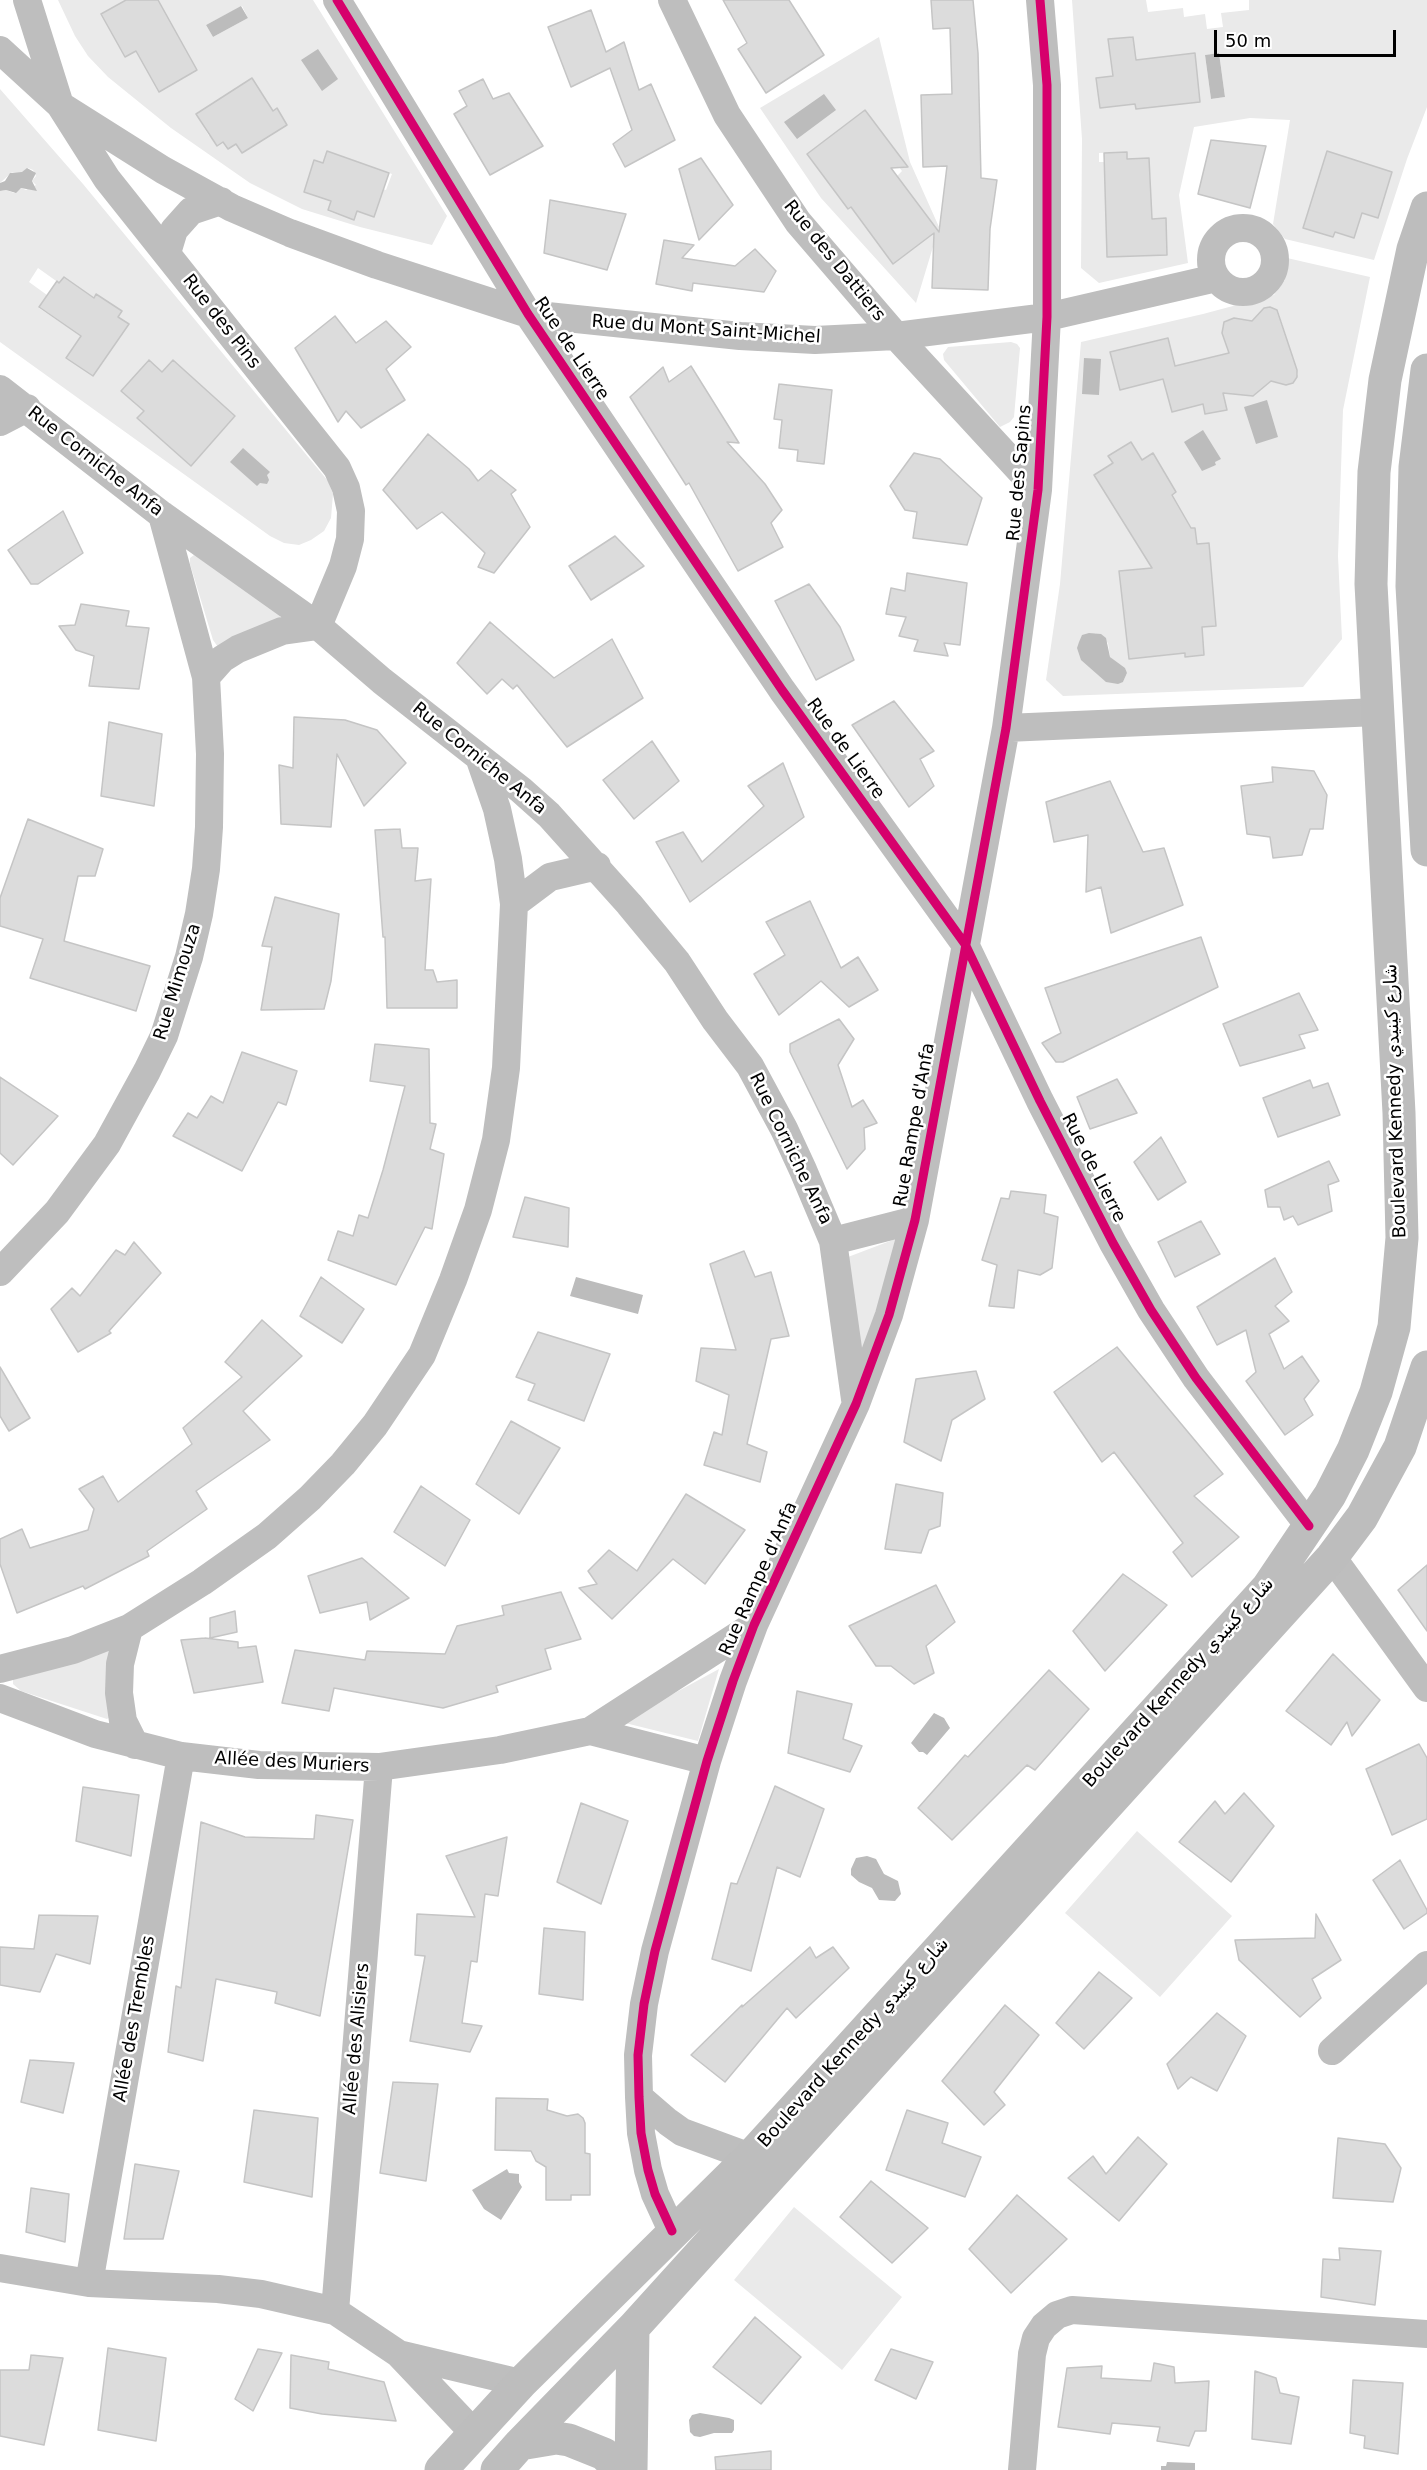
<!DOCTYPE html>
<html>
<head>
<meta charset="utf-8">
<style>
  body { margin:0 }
  #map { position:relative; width:1427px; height:2470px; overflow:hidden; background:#fff; font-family:"DejaVu Sans",sans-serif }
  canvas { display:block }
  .scale { position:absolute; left:1214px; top:30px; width:182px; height:27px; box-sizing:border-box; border:3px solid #000; border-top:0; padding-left:8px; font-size:18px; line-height:21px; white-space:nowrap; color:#000; -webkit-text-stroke:4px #fff; paint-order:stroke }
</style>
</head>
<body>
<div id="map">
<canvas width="1427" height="2470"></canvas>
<div class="scale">50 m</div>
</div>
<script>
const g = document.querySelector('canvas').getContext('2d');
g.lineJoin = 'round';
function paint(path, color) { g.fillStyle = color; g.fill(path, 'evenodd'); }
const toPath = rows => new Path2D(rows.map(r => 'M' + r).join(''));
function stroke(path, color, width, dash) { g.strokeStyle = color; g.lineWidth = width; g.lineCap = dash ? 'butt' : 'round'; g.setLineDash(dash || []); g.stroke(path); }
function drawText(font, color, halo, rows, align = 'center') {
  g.font = font + ' "DejaVu Sans","Noto Naskh Arabic",sans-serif'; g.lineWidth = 5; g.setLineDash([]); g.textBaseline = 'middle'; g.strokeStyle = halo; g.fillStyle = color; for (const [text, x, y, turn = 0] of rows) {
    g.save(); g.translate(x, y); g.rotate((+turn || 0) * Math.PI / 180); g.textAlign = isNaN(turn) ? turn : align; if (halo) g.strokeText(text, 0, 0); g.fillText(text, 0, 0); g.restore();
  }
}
paint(toPath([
  [58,0,126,0,125,57,136,51,159,92,177,82,170,69,174,66,182,79,197,70,158,0,313,0,447,216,432,245,360,227,302,209,250,183,171,128,108,77,88,56,75,36],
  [242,6,248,18,213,37,206,25],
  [252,78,266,100,271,113,277,109,287,125,242,153,236,144,228,149,223,142,217,146,213,134,209,136,196,114],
  [327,152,392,174,386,190,383,189,374,217,357,211,354,220,328,211,331,201,304,192,314,161,323,163],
  [1072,0,1146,0,1148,12,1183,8,1184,17,1205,14,1207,29,1223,27,1221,13,1249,10,1249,0,1427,0,1427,107,1407,159,1374,260,1285,239,1273,224,1290,120,1250,118,1194,127,1179,195,1188,263,1099,283,1081,268,1082,139],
  [1133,37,1136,60,1200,102,1136,109,1135,104,1100,108,1096,78,1113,76,1108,40],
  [1219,53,1225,97,1211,99,1205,55],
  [1327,151,1392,172,1378,218,1362,213,1335,232,1333,237,1303,228],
  [1127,152,1127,159,1149,158,1151,189,1105,191,1104,162,1099,162,1099,153],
  [1166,218,1167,255,1107,256,1106,220],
  [879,37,910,162,939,227,916,303,821,198,760,108],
  [888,152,902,171,897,176,933,233,893,263,859,218,860,200,848,209],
  [0,89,83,184,328,481,333,494,331,518,324,531,311,540,299,545,284,543,270,536,0,342,0,191,6,190,14,193,21,188,26,190,36,185,32,181,36,176,33,170,28,168,22,173,12,172,0,183],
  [38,268,59,283,64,277,94,298,96,294,122,311,118,317,128,323,93,376,66,358,81,336,39,308,47,295,29,282],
  [148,360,162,372,173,361,235,417,191,466,138,419,144,411,122,391],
  [1287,258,1370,277,1343,410,1338,556,1342,639,1303,687,1063,696,1046,680,1060,584,1081,342,1203,314,1274,295,1285,280],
  [1270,307,1278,311,1298,374,1293,383,1286,385,1256,361,1263,387,1253,395,1242,391,1222,329,1224,322,1234,318,1262,334,1258,315,1264,308],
  [1168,338,1175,366,1227,410,1205,414,1203,404,1172,412,1163,379,1120,390,1110,352,1132,346,1134,351],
  [1203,431,1216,465,1207,468],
  [1131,442,1142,460,1153,453,1176,492,1172,495,1180,510,1133,538,1094,475,1113,463,1109,456],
  [1195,528,1197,544,1209,543,1216,625,1202,627,1204,655,1185,657,1183,629,1169,655,1129,659,1126,624,1136,603,1123,604,1119,571,1151,568,1149,546,1177,529],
  [1095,633,1108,643,1110,657,1127,673,1123,682],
  [1011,342,1017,344,1020,348,1014,417,1010,422,1000,427,944,360,943,354,948,347],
  [194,555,200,557,281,615,279,619,218,647,213,640,190,564,190,558],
  [898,1238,861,1365,848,1257],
  [110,1647,111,1716,107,1719,21,1691,13,1684,13,1679],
  [719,1669,698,1741,621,1722],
  [1137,1831,1232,1916,1160,1997,1065,1913],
  [794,2207,902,2297,842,2370,734,2280]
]), '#eaeaea');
paint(toPath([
  [241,6,248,18,213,37,206,25],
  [318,49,338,79,322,91,301,60],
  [1219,53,1225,97,1211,99,1205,55],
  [824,94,836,110,797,139,784,122],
  [27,168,36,173,32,181,37,191,21,188,16,193,6,190,0,191,0,183,5,181,10,173,22,172],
  [1084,358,1101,359,1099,395,1082,394],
  [1267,400,1278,437,1256,444,1244,407],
  [1203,430,1221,459,1215,462,1216,465,1202,471,1184,442],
  [243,448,270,472,267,475,269,480,267,484,260,483,257,486,230,462],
  [1089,633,1101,634,1106,638,1110,657,1125,668,1127,673,1123,682,1118,684,1106,682,1081,660,1077,648,1079,642,1082,635],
  [576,1277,643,1295,638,1314,570,1296],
  [934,1713,944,1718,950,1728,927,1755,923,1752,919,1752,911,1743],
  [867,1856,876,1859,884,1874,898,1881,901,1894,895,1901,879,1900,872,1888,859,1882,851,1875,851,1869,856,1858],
  [507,2169,509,2173,519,2174,519,2182,522,2187,501,2220,484,2209,472,2190],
  [700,2413,729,2418,734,2420,734,2430,732,2433,714,2433,700,2437,694,2436,690,2432,689,2420,692,2415],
  [1167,2462,1195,2463,1195,2470,1161,2470,1161,2466,1166,2466]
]), '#bcbcbc');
const building = toPath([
  [126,0,158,0,197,70,159,92,136,51,125,57,101,14,126,0],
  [723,0,789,0,824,55,766,93,738,49,747,43,723,0],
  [931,0,973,0,978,53,981,178,997,180,990,229,988,290,932,288,934,233,893,264,851,207,848,209,807,154,865,110,908,167,891,168,939,232,947,166,923,167,921,95,952,94,950,28,933,29,931,0],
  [591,10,606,52,624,42,639,90,651,84,675,140,625,167,613,144,632,130,610,68,571,87,548,27,591,10],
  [1133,37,1136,60,1195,53,1200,102,1136,109,1135,104,1100,108,1096,78,1113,76,1108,39,1133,37],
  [252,78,273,111,277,108,287,125,242,153,236,144,228,149,223,142,217,146,196,114,252,78],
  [483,79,493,99,509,93,543,146,490,175,454,114,467,106,459,91,483,79],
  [1211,140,1266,146,1250,208,1198,194,1211,140],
  [327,151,389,173,374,217,357,211,354,220,328,210,331,201,304,192,314,160,323,163,327,151],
  [1327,151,1392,172,1378,218,1362,213,1354,238,1335,232,1333,237,1303,228,1327,151],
  [1127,152,1127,159,1149,158,1152,219,1166,218,1167,255,1107,257,1104,153,1127,152],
  [701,158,733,205,699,240,679,169,701,158],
  [550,200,626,214,607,270,544,253,550,200],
  [664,240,694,245,682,258,735,266,755,249,776,271,764,292,693,283,692,291,656,284,664,240],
  [64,277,94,298,96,294,122,311,118,317,129,324,93,376,66,358,81,336,39,307,57,281,59,283,64,277],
  [1270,307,1277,310,1297,370,1297,377,1293,383,1286,385,1271,381,1253,396,1223,393,1227,410,1205,414,1203,404,1172,412,1163,379,1120,390,1110,352,1168,338,1175,366,1229,353,1222,333,1224,322,1234,318,1252,321,1264,308,1270,307],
  [335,316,356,343,386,321,411,347,386,369,405,400,361,428,346,411,338,422,295,348,335,316],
  [149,360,162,372,173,360,235,416,191,466,137,418,144,411,121,391,149,360],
  [691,366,739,443,727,442,765,484,782,510,771,523,783,547,738,571,689,483,686,485,630,397,663,367,669,382,691,366],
  [779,384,832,390,824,464,797,461,798,450,779,448,782,420,774,419,779,384],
  [428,434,469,469,478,481,491,470,516,490,511,494,530,527,494,573,478,567,485,553,442,512,417,529,383,490,428,434],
  [1131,442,1142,460,1153,453,1176,492,1172,495,1191,528,1195,528,1197,544,1209,543,1216,626,1202,627,1204,655,1185,657,1185,653,1129,659,1119,571,1152,568,1094,475,1113,463,1108,456,1131,442],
  [914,453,940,459,982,498,967,545,913,538,917,512,905,510,890,486,914,453],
  [63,511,83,553,38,584,31,584,8,550,63,511],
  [615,536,644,566,591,600,569,566,615,536],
  [907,573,967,583,960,645,944,643,948,656,914,651,918,640,899,636,906,617,886,614,891,588,905,591,907,573],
  [809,584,840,627,854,660,816,680,775,601,809,584],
  [81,604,129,611,126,626,149,628,139,689,89,686,94,656,76,650,59,626,75,625,81,604],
  [490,622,554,678,612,639,643,698,567,747,517,685,513,689,502,679,487,694,457,663,490,622],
  [894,701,934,751,920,759,934,786,909,807,852,725,894,701],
  [294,717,345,720,377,730,406,763,364,806,337,754,331,827,281,824,279,765,293,768,294,717],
  [109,722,162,734,154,806,101,796,109,722],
  [652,741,679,781,634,819,603,780,652,741],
  [783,763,804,817,690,902,656,842,683,832,702,862,764,806,748,786,783,763],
  [1272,767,1314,771,1327,795,1323,829,1310,829,1302,855,1273,858,1270,837,1247,834,1241,786,1273,782,1272,767],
  [1110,781,1143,852,1164,848,1183,905,1111,933,1101,887,1086,892,1088,835,1054,842,1046,802,1110,781],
  [28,819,103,849,95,876,78,876,64,941,150,966,136,1011,30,978,43,939,0,926,0,898,28,819],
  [400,829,402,848,418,848,415,881,431,879,425,970,433,970,437,982,457,980,457,1008,387,1008,385,937,383,937,375,830,400,829],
  [275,897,339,914,331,981,324,1009,261,1010,272,947,262,946,275,897],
  [810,901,841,968,858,957,878,990,849,1007,821,981,779,1015,754,974,785,955,766,922,810,901],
  [1201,937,1218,987,1063,1062,1056,1062,1042,1043,1061,1033,1045,988,1201,937],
  [1299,993,1318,1030,1299,1035,1305,1048,1240,1066,1223,1024,1299,993],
  [839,1019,854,1039,838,1065,852,1107,863,1100,877,1123,864,1128,865,1149,847,1169,790,1052,790,1044,839,1019],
  [375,1044,429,1049,430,1123,436,1124,430,1149,444,1154,432,1229,425,1227,396,1285,328,1260,338,1231,353,1236,359,1215,368,1218,383,1170,405,1086,370,1081,375,1044],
  [242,1052,297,1071,286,1105,278,1102,242,1171,173,1136,188,1113,197,1118,211,1096,223,1103,242,1052],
  [0,1077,58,1116,13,1165,0,1153,0,1077],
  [1117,1079,1137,1113,1090,1129,1077,1097,1117,1079],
  [1310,1080,1313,1088,1328,1083,1340,1115,1278,1137,1263,1098,1310,1080],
  [1161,1137,1186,1182,1158,1200,1134,1162,1161,1137],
  [1329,1161,1339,1181,1328,1185,1332,1211,1298,1225,1293,1216,1284,1220,1280,1207,1268,1207,1265,1190,1329,1161],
  [1011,1191,1046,1195,1044,1213,1058,1217,1052,1268,1040,1275,1018,1270,1014,1308,989,1306,997,1265,982,1260,1001,1198,1009,1199,1011,1191],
  [525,1197,569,1208,568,1247,513,1237,525,1197],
  [1201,1221,1220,1254,1175,1277,1158,1242,1201,1221],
  [134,1242,161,1273,109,1331,111,1333,78,1352,51,1309,72,1288,80,1296,116,1250,125,1255,134,1242],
  [744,1251,755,1277,771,1272,789,1336,771,1339,747,1444,767,1452,760,1482,704,1465,714,1432,722,1435,729,1395,696,1381,701,1348,736,1350,710,1264,744,1251],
  [1275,1258,1292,1292,1275,1306,1289,1321,1269,1334,1284,1369,1302,1356,1319,1381,1304,1399,1313,1415,1285,1435,1246,1381,1256,1372,1246,1330,1217,1345,1197,1307,1275,1258],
  [321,1277,364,1309,342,1343,300,1316,321,1277],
  [262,1320,302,1356,243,1411,270,1440,196,1491,207,1509,147,1551,149,1556,85,1589,83,1586,17,1613,0,1564,0,1539,22,1529,30,1548,88,1530,94,1509,79,1489,103,1476,118,1502,192,1444,183,1428,242,1377,225,1362,262,1320],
  [538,1332,610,1354,584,1421,528,1400,535,1384,516,1377,538,1332],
  [1117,1347,1223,1474,1194,1496,1239,1537,1192,1577,1173,1552,1183,1543,1114,1452,1102,1462,1054,1392,1117,1347],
  [0,1367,30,1418,9,1431,0,1416,0,1367],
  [976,1371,985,1399,952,1420,941,1461,904,1442,916,1379,976,1371],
  [511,1421,560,1448,519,1514,476,1484,511,1421],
  [896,1484,943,1493,940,1526,929,1530,921,1553,885,1549,896,1484],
  [421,1486,470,1520,445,1566,394,1532,421,1486],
  [686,1494,745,1530,705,1584,673,1559,612,1619,579,1588,597,1584,588,1571,609,1550,637,1571,686,1494],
  [362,1558,409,1598,370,1620,367,1602,320,1613,308,1576,362,1558],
  [1427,1565,1427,1631,1398,1590,1427,1565],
  [1123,1574,1167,1605,1105,1671,1073,1631,1123,1574],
  [936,1585,955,1622,926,1646,934,1673,914,1684,891,1666,876,1666,849,1626,936,1585],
  [561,1592,581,1639,545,1649,551,1669,496,1686,498,1692,443,1708,334,1688,329,1711,282,1703,295,1650,365,1660,367,1651,445,1654,457,1626,504,1615,502,1606,561,1592],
  [235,1611,237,1632,210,1638,210,1618,235,1611],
  [205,1638,238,1642,238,1648,256,1646,263,1682,194,1693,181,1640,205,1638],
  [1333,1654,1380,1700,1352,1736,1347,1722,1331,1745,1286,1711,1333,1654],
  [1049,1670,1089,1709,1035,1770,1027,1765,952,1840,918,1808,965,1755,968,1757,1049,1670],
  [797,1691,852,1704,843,1739,862,1746,850,1772,788,1753,797,1691],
  [1419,1744,1427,1758,1427,1819,1392,1835,1366,1769,1419,1744],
  [775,1786,824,1809,800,1877,777,1867,751,1971,712,1959,731,1883,737,1884,775,1786],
  [83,1787,139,1795,131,1856,76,1841,83,1787],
  [1244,1793,1274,1826,1231,1882,1179,1842,1215,1801,1225,1814,1244,1793],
  [581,1803,628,1821,601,1904,557,1882,581,1803],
  [316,1815,353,1820,320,2016,275,2003,277,1992,216,1979,203,2061,168,2052,176,1986,181,1988,201,1822,245,1837,314,1839,316,1815],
  [507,1837,498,1896,485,1894,477,1962,471,1961,462,2023,482,2026,470,2052,410,2041,425,1956,415,1955,417,1914,475,1917,446,1856,507,1837],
  [1400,1860,1427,1910,1427,1913,1404,1929,1373,1880,1400,1860],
  [1316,1914,1341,1960,1312,1979,1321,1998,1300,2017,1239,1960,1235,1940,1315,1938,1316,1914],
  [39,1915,98,1916,90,1964,56,1954,40,1992,0,1985,0,1947,34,1949,39,1915],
  [544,1928,585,1932,583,2000,539,1994,544,1928],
  [810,1947,816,1958,833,1947,849,1968,796,2018,787,2008,725,2082,691,2055,742,2005,742,2007,810,1947],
  [1099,1972,1132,1998,1084,2049,1056,2023,1099,1972],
  [1005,2005,1039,2035,994,2092,1005,2105,984,2125,942,2081,1005,2005],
  [1217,2013,1246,2036,1217,2091,1191,2077,1178,2089,1167,2064,1217,2013],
  [30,2060,74,2063,63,2113,21,2102,30,2060],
  [393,2082,438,2084,426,2181,380,2173,393,2082],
  [496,2098,548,2099,547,2110,567,2116,578,2114,583,2118,585,2123,585,2153,590,2154,590,2195,571,2195,571,2200,546,2200,546,2167,536,2161,531,2151,495,2150,496,2098],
  [254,2110,318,2118,312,2197,244,2182,254,2110],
  [907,2110,948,2123,942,2143,981,2157,965,2197,886,2170,907,2110],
  [1138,2137,1167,2164,1119,2221,1068,2178,1093,2156,1106,2174,1138,2137],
  [1338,2138,1385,2144,1401,2168,1393,2202,1333,2198,1338,2138],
  [135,2164,179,2171,163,2239,124,2239,135,2164],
  [871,2181,928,2228,892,2263,840,2217,871,2181],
  [31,2188,69,2194,65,2242,26,2232,31,2188],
  [1017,2195,1067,2239,1011,2293,969,2249,1017,2195],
  [1339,2248,1381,2251,1375,2305,1321,2297,1323,2259,1340,2260,1339,2248],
  [755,2317,801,2357,761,2404,713,2367,755,2317],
  [108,2348,166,2358,156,2441,98,2430,108,2348],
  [258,2349,282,2353,253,2411,235,2399,258,2349],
  [891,2349,933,2362,916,2399,875,2380,891,2349],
  [31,2355,63,2358,44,2445,0,2436,0,2370,29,2370,31,2355],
  [291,2355,329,2362,328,2369,384,2382,396,2421,322,2414,290,2408,291,2355],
  [1154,2363,1174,2367,1175,2383,1209,2381,1206,2431,1195,2431,1189,2446,1157,2441,1160,2427,1112,2423,1110,2434,1058,2427,1067,2368,1102,2366,1101,2378,1151,2381,1154,2363],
  [1255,2371,1276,2378,1280,2393,1299,2397,1291,2444,1252,2439,1255,2371],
  [1353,2380,1403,2383,1398,2454,1364,2448,1365,2436,1350,2433,1353,2380],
  [771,2451,771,2470,716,2470,715,2457,771,2451]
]);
paint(building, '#dcdcdc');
stroke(building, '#c5c5c5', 1.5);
stroke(toPath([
  [27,0,60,105,163,170,232,208,290,233,377,265,528,314,740,336,815,340,896,336,1047,317,1216,278],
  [337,0,528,314,782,690,965,944,1040,1101,1113,1243,1151,1310,1196,1378,1309,1526],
  [672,0,727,115,798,222,896,336,1038,490],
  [0,50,60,105,107,179,337,468,346,488,351,511,350,539,343,566,318,626,282,631,238,649,222,659,206,677],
  '1211 260a32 32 0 1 1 64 0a32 32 0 1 1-64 0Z',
  [167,253,174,230,191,211,221,201],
  [0,389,162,515,318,626,382,681,521,790,549,815,629,904,677,962,715,1020,750,1066,784,1129,803,1170,833,1241,855,1399],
  [0,422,27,408],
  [1006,728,1377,712],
  [514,904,550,877,597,866],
  [833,1241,915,1220],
  [0,1272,57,1212,107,1144,147,1071,164,1036,189,957,199,914,206,869,209,827,210,754,206,677,162,515],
  [1332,1557,1427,1688],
  [129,1628,120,1664,119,1693,123,1721,135,1745],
  [0,1669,73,1650,129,1628,202,1582,267,1536,310,1498,343,1464,375,1425,422,1355,453,1280,478,1210,496,1140,506,1068,514,904,508,859,497,809,479,757],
  [0,1698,95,1734,181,1756,259,1765,379,1767,500,1750,590,1731,754,1625],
  [590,1731,707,1761],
  [1332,2051,1427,1965],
  [639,2097,668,2122,682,2132,750,2157,762,2173],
  [672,2231,655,2194,648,2170,641,2133,639,2097,638,2055,644,2004,655,1951,707,1761,733,1681,754,1625,856,1404,889,1315,915,1220,1006,728,1038,490,1047,317,1047,85,1040,0],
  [0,2268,89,2283,218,2289,261,2294,335,2311,399,2354,474,2433],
  [89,2283,181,1756],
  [335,2311,379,1767],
  [399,2354,521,2383],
  [1022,2470,1032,2354,1036,2338,1044,2326,1057,2315,1072,2310,1427,2334]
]), '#bebebe', 28);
stroke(toPath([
  [1427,370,1415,467,1412,586,1427,850],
  [520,2444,556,2438,569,2440,604,2454,620,2470],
  [441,2470,521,2383,750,2157,1268,1587,1330,1495,1353,1450,1376,1392,1394,1327,1402,1238,1399,1113,1371,584,1374,472,1385,380,1413,249,1427,208],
  [497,2470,520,2444,633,2328,1332,1557,1362,1517,1400,1447,1427,1367],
  [631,2470,633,2328]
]), '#bdbdbd', 33);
stroke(toPath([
  [337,0,528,314,782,690,965,944,1040,1101,1113,1243,1151,1310,1196,1378,1309,1526],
  [672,2231,655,2194,648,2170,641,2133,639,2097,638,2055,644,2004,655,1951,707,1761,733,1681,754,1625,856,1404,889,1315,915,1220,1006,728,1038,490,1047,317,1047,85,1040,0]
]), '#d6006c', 9);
drawText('18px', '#000', '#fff', [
  ["Rue des Dattiers",834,261,51],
  ["Rue des Pins",221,322,52],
  ["Rue du Mont Saint-Michel",706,330,4],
  ["Rue de Lierre",571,349,56],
  ["Rue Corniche Anfa",95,462,38],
  ["Rue des Sapins",1020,473,-85],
  ["Rue de Lierre",845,749,54],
  ["Rue Corniche Anfa",479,759,39],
  ["Rue Mimouza",178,982,-73],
  ["Boulevard Kennedy شارع كينيدي",1396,1101,-92],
  ["Rue Rampe d'Anfa",915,1125,-80],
  ["Rue Corniche Anfa",790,1149,64],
  ["Rue de Lierre",1093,1168,63],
  ["Rue Rampe d'Anfa",759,1579,-66],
  ["Boulevard Kennedy شارع كينيدي",1179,1683,-48],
  ["Allée des Muriers",292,1763,3],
  ["Allée des Trembles",135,2019,-80],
  ["Allée des Alisiers",357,2039,-85],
  ["Boulevard Kennedy شارع كينيدي",854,2043,-48]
]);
</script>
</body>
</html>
